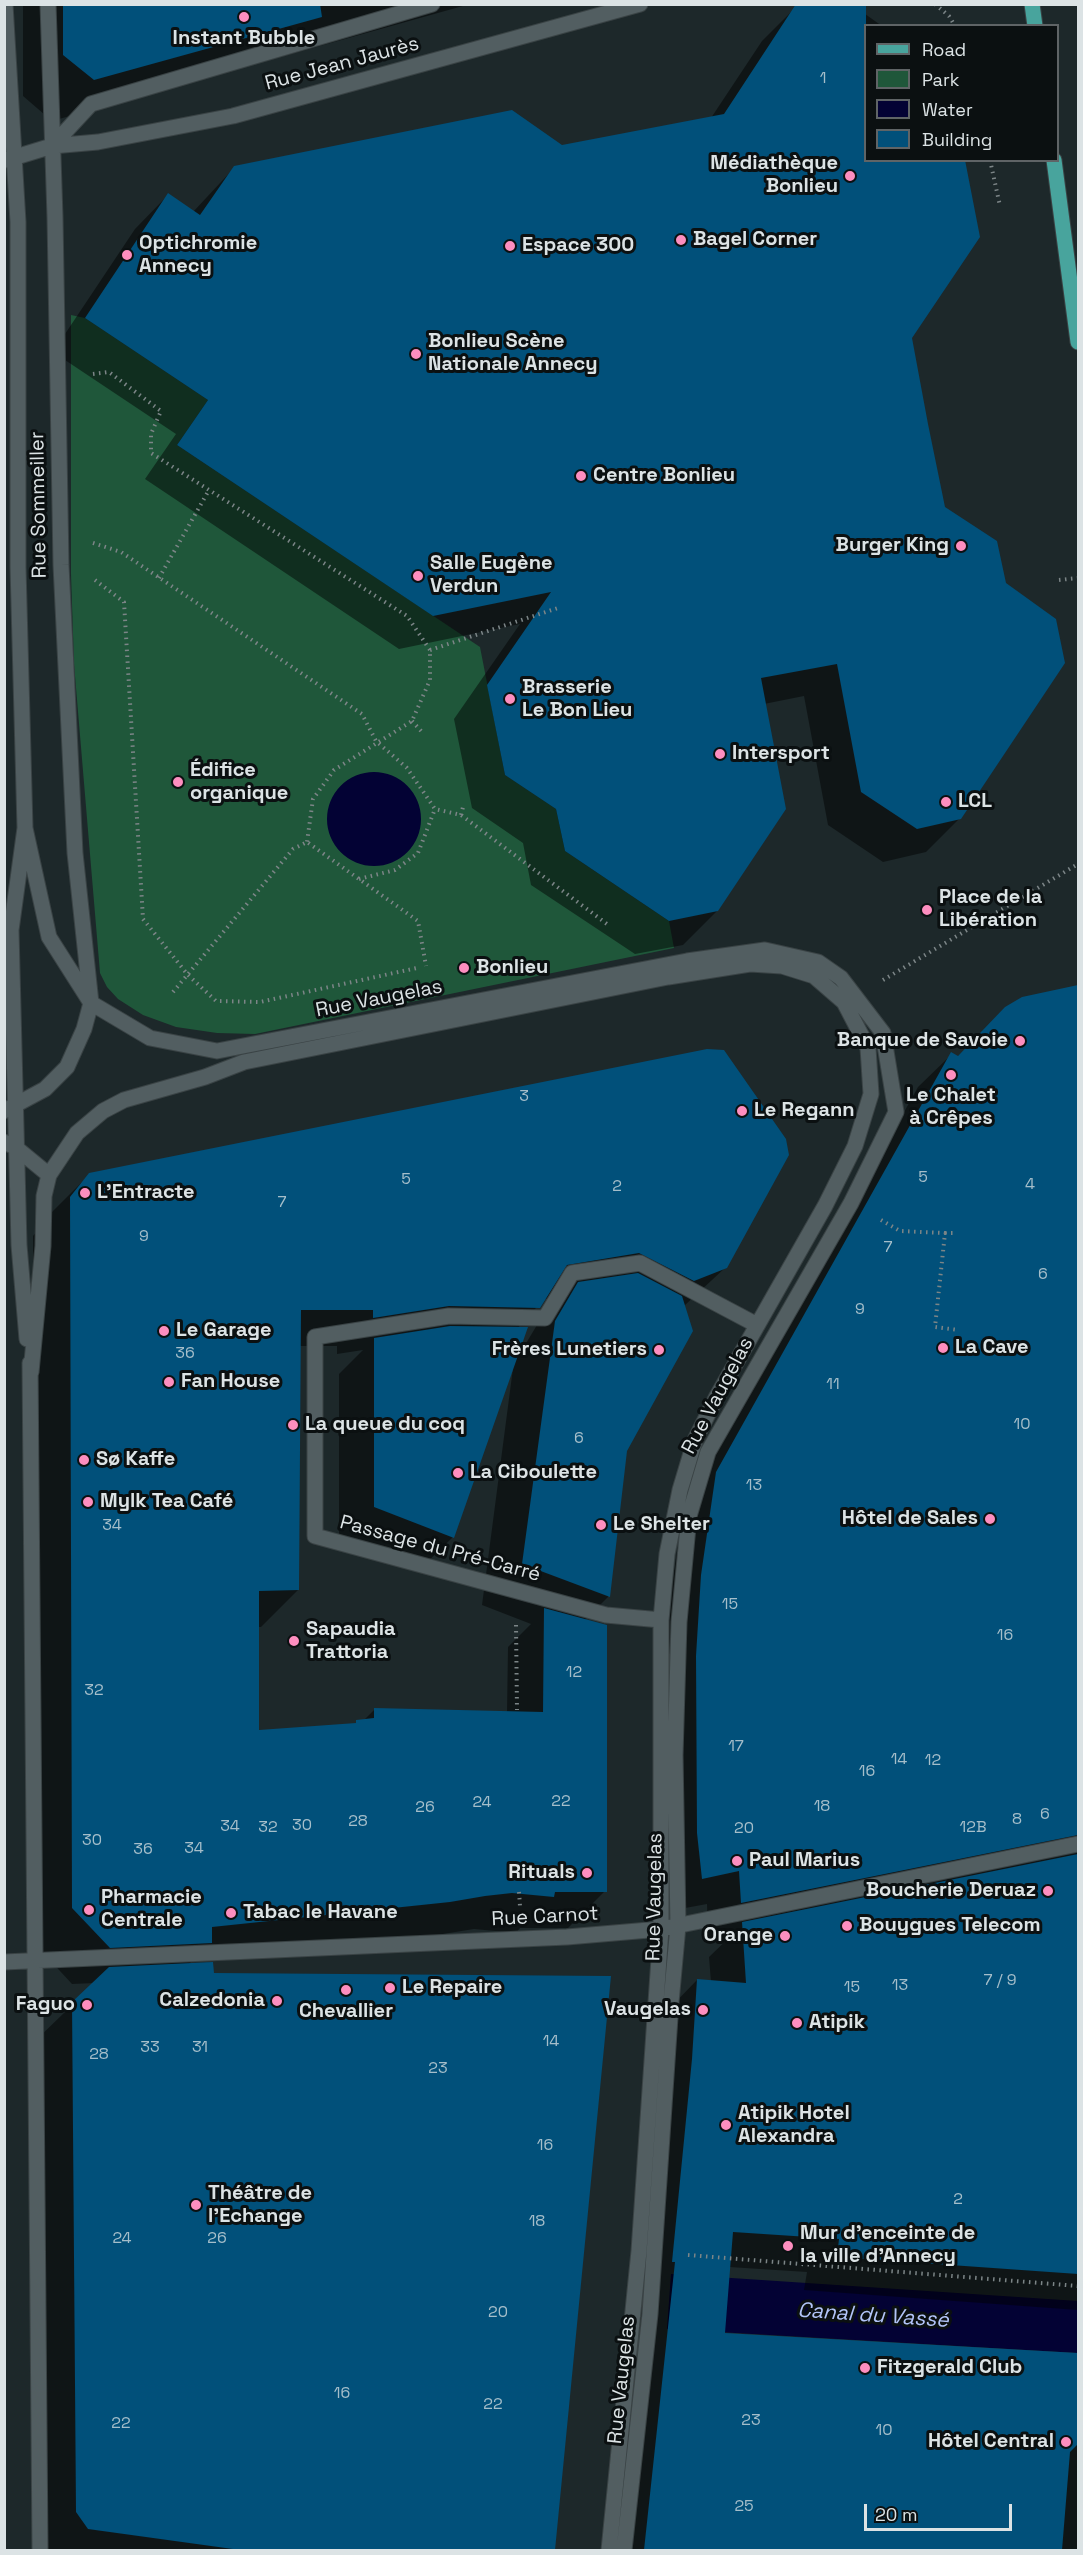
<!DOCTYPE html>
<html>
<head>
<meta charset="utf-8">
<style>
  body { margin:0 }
  #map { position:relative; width:1083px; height:2555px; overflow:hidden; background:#1d282a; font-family:"Space Grotesk",sans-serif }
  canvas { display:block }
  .frame { position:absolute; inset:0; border:6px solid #dce3e5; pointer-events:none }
  .legend { position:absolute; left:864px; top:24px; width:195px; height:138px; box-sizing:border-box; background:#0b1011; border:2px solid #5f6466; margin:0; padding:8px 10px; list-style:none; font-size:18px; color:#dce3e5 }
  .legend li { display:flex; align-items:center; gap:12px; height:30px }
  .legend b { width:30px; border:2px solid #5f6466 }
  .scale { position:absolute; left:864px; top:2504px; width:148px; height:27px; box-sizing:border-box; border:3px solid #dce3e5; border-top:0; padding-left:8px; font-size:18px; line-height:21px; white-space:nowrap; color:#dce3e5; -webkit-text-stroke:4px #0b1011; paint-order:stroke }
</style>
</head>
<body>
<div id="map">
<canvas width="1083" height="2555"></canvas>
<div class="frame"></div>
<ul class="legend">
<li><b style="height:8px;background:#48a49d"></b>Road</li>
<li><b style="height:16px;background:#1f573a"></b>Park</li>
<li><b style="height:16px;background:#030234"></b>Water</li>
<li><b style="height:16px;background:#01507a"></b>Building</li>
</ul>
<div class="scale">20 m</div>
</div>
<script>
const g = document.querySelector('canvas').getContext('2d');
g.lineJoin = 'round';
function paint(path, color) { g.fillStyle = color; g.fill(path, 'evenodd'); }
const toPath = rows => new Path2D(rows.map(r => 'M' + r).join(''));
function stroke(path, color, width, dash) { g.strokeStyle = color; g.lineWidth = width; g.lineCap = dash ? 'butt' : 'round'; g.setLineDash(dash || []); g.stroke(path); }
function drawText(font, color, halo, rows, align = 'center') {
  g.font = font + ' "Space Grotesk",sans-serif'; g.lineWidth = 6; g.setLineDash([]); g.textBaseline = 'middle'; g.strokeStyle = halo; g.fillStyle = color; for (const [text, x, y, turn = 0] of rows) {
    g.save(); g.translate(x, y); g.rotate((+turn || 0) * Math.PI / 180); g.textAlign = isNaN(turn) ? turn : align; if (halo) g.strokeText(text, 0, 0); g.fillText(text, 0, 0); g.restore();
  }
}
paint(toPath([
  [71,315,85,318,208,400,177,445,480,647,505,775,556,809,565,851,669,921,674,948,255,1034,217,1033,176,1027,143,1015,118,999,107,987,100,973,74,664,71,574]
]), '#1f573a');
paint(toPath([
  '327 819a47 47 0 1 1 94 0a47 47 0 1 1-94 0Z',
  [671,2274,1078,2301,1078,2353,667,2329]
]), '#030234');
paint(toPath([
  [23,4,470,4,52,121,23,96],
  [851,4,882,26,866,26,866,160,910,338,960,818,926,852,883,862,828,825,804,696,764,704,717,911,683,945,635,954,531,885,523,843,472,808,454,719,520,624,399,649,145,479,176,434,53,352,135,229,168,195,193,212,234,168,562,147,711,118,762,41,796,7],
  [1078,986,1078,2310,804,2290,807,2272,729,2267,723,2334,1078,2354,1078,2550,615,2550,642,2295,640,2295,659,2093,664,2014,697,1980,711,1982,709,1957,738,1929,708,1935,707,1904,669,1911,664,1867,668,1609,684,1507,918,1087,952,1054,957,1057,1022,998],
  [707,1050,726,1267,684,1306,626,1451,608,1597,584,1621,605,1891,568,1928,520,1928,516,1933,474,1929,412,1939,191,1962,188,1965,212,1974,609,1977,554,2550,40,2550,35,2041,95,1983,72,1984,36,1945,33,1236,52,1212,89,1175],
  [567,1295,537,1325,516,1360,517,1329,544,1299],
  [299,1346,337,1346,337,1354,363,1350,339,1374,339,1542,417,1572,453,1537,513,1368,482,1605,531,1624,508,1647,507,1712,375,1709,363,1721,353,1725,257,1732,257,1627,261,1627,298,1590]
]), '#0007');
paint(toPath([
  [63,4,320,4,322,17,94,80,63,55],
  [796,4,866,4,866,160,965,160,980,237,912,338,928,424,945,507,997,541,1006,583,1056,619,1065,663,961,819,917,829,861,792,837,664,761,678,786,809,718,911,669,921,565,851,556,809,505,775,487,685,551,592,433,616,177,445,208,400,85,318,168,193,200,215,234,166,512,110,562,145,724,114],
  [1078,985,1078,1835,741,1903,739,1871,702,1879,697,1833,696,1656,701,1575,716,1472,951,1052,958,1056,1005,1007,1022,997],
  [707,1049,724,1050,786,1139,789,1155,727,1268,694,1281,639,1253,567,1265,540,1308,449,1306,373,1318,373,1310,301,1310,299,1590,259,1591,259,1730,356,1723,356,1720,374,1718,374,1708,543,1712,544,1608,607,1625,607,1892,555,1892,554,1897,512,1893,485,1896,450,1902,212,1927,212,1943,110,1948,72,1908,70,1197,89,1173],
  [638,1273,682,1296,693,1331,627,1451,610,1597,522,1564,555,1321,578,1282],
  [450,1326,528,1327,454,1538,374,1507,374,1338],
  [1078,1854,1078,2274,837,2257,839,2239,733,2232,725,2333,1078,2353,1078,2444,1070,2452,1062,2550,644,2550,675,2262,672,2262,692,2059,697,1979,746,1983,742,1922],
  [213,1962,214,1973,611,1976,555,2550,240,2550,88,2529,76,2512,72,2002,109,1967]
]), '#01507a');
const minor = toPath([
  [5,4,18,222,18,567,25,828,11,930,19,1245,27,1339],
  [52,146,91,104,432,4],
  [6,160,52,146,98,142,233,116,640,4],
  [25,828,49,937,91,1003,150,1038,217,1051,687,961,765,950,818,962,841,978,883,1033,896,1112,851,1203,708,1452,689,1516,679,1622,675,1755,678,1926,671,2002,650,2314,624,2550],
  [4,1111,45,1089,67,1067,84,1029,91,1003,75,853,61,565,55,217,48,4],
  [4,1142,15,1147,49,1175],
  [30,1363,40,2550],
  [31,1372,43,1246,44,1196,49,1175,77,1133,103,1111,124,1100,205,1077,244,1062,668,977,750,964,782,966,814,976,844,1002,868,1048,871,1094,855,1146,825,1206,716,1398,695,1440,680,1490,667,1554,661,1620,661,1929,639,2251,609,2550],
  [661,1620,606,1615,315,1536,315,1337,449,1316,545,1318,572,1273,640,1263,757,1325],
  [4,1962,567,1937,661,1929,1078,1844]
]);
const major = toPath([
  [1032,4,1035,26],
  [1054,160,1078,342]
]);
stroke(minor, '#3a4345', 17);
stroke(major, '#3a4345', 17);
stroke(toPath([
  [935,4,949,16,955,26],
  [990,160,1000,206],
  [93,374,109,372,161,411,151,434,151,453,407,616,430,650,430,680,412,721,334,770,313,799,307,842],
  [93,543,121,552,362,714,376,741,407,768,435,809,461,815,607,924],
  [159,578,209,490],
  [95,580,124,602,143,919,188,975,216,1001,260,1002,417,968],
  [1059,580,1078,578],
  [430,650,561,607],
  [412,721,422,732],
  [461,815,463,807],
  [359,879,395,870,418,853,435,809],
  [883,980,1078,864],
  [173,992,293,849,307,842,418,921,426,966],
  [881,1220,900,1231,945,1233,935,1327,958,1330],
  [945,1233,955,1233],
  [516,1625,517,1710],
  [519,1892,520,1906],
  [688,2255,1078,2286]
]), '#7c8587', 4, [1.5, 4.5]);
stroke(minor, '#525e61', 15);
stroke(major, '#48a49d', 15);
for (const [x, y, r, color] of [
  [244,17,6,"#fd8ebf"],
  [850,176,6,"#fd8ebf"],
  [681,240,6,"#fd8ebf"],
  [510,246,6,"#fd8ebf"],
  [127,255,6,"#fd8ebf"],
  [416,354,6,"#fd8ebf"],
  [581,476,6,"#fd8ebf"],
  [961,546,6,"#fd8ebf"],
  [418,576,6,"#fd8ebf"],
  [510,699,6,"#fd8ebf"],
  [720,754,6,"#fd8ebf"],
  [178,782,6,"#fd8ebf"],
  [946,802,6,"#fd8ebf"],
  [927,910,6,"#fd8ebf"],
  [464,968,6,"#fd8ebf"],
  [1020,1041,6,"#fd8ebf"],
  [951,1075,6,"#fd8ebf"],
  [742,1111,6,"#fd8ebf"],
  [85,1193,6,"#fd8ebf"],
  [164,1331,6,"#fd8ebf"],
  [943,1348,6,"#fd8ebf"],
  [659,1350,6,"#fd8ebf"],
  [169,1382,6,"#fd8ebf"],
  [293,1425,6,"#fd8ebf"],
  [84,1460,6,"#fd8ebf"],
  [458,1473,6,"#fd8ebf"],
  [88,1502,6,"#fd8ebf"],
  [990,1519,6,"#fd8ebf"],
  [601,1525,6,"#fd8ebf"],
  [294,1641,6,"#fd8ebf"],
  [737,1861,6,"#fd8ebf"],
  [587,1873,6,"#fd8ebf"],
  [1048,1891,6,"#fd8ebf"],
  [89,1910,6,"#fd8ebf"],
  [231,1913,6,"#fd8ebf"],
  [847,1926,6,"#fd8ebf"],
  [785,1936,6,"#fd8ebf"],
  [390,1988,6,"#fd8ebf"],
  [346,1990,6,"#fd8ebf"],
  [277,2001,6,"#fd8ebf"],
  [87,2005,6,"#fd8ebf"],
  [703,2010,6,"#fd8ebf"],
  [797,2023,6,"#fd8ebf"],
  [726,2125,6,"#fd8ebf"],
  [196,2205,6,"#fd8ebf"],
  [788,2246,6,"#fd8ebf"],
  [865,2368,6,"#fd8ebf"],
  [1066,2442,6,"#fd8ebf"]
]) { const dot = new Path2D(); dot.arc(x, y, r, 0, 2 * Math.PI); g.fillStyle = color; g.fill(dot); stroke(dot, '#0b1011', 2); }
drawText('16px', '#a5beca', null, [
  ["1",823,79],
  ["3",524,1097],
  ["5",923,1178],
  ["5",406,1180],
  ["4",1030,1185],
  ["2",617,1187],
  ["7",282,1203],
  ["9",144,1237],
  ["7",888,1248],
  ["6",1043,1275],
  ["9",860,1310],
  ["36",185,1354],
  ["11",833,1385],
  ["10",1022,1425],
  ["6",579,1439],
  ["13",754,1486],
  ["34",112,1526],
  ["15",730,1605],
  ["16",1005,1636],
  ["12",574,1673],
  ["32",94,1691],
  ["17",736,1747],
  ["14",899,1760],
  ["12",933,1761],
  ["16",867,1772],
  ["22",561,1802],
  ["24",482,1803],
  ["18",822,1807],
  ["26",425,1808],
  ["6",1045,1815],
  ["8",1017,1820],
  ["28",358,1822],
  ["30",302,1826],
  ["34",230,1827],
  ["32",268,1828],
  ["12B",973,1828],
  ["20",744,1829],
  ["30",92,1841],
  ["34",194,1849],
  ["36",143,1850],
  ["7 / 9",1000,1981],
  ["13",900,1986],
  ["15",852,1988],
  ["14",551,2042],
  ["33",150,2048],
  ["31",200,2048],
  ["28",99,2055],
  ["23",438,2069],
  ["16",545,2146],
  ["2",958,2200],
  ["18",537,2222],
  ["24",122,2239],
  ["26",217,2239],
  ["20",498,2313],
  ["16",342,2394],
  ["22",493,2405],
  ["23",751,2421],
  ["22",121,2424],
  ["10",884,2431],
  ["25",744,2507]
]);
drawText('bold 20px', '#dce3e5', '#0b1011', [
  ["Instant Bubble",244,39,"center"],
  ["Médiathèque",838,164,"right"],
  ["Bonlieu",838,187,"right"],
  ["Bagel Corner",693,240],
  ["Optichromie",139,244],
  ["Annecy",139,267],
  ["Espace 300",522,246],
  ["Bonlieu Scène",428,342],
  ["Nationale Annecy",428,365],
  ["Centre Bonlieu",593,476],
  ["Burger King",949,546,"right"],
  ["Salle Eugène",430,564],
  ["Verdun",430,587],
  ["Brasserie",522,688],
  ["Le Bon Lieu",522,711],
  ["Intersport",732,754],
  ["Édifice",190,771],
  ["organique",190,794],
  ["LCL",958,802],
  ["Place de la",939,898],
  ["Libération",939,921],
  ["Bonlieu",476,968],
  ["Banque de Savoie",1008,1041,"right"],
  ["Le Chalet",951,1096,"center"],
  ["à Crêpes",951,1119,"center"],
  ["Le Regann",754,1111],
  ["L'Entracte",97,1193],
  ["Le Garage",176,1331],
  ["La Cave",955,1348],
  ["Frères Lunetiers",647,1350,"right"],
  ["Fan House",181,1382],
  ["La queue du coq",305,1425],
  ["Sø Kaffe",96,1460],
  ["La Ciboulette",470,1473],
  ["Mylk Tea Café",100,1502],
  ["Hôtel de Sales",978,1519,"right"],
  ["Le Shelter",613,1525],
  ["Sapaudia",306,1630],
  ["Trattoria",306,1653],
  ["Paul Marius",749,1861],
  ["Rituals",575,1873,"right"],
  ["Boucherie Deruaz",1036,1891,"right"],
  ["Pharmacie",101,1898],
  ["Centrale",101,1921],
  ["Tabac le Havane",243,1913],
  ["Bouygues Telecom",859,1926],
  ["Orange",773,1936,"right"],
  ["Le Repaire",402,1988],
  ["Calzedonia",265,2001,"right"],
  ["Faguo",75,2005,"right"],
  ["Vaugelas",691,2010,"right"],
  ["Chevallier",346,2012,"center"],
  ["Atipik",809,2023],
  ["Atipik Hotel",738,2114],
  ["Alexandra",738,2137],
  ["Théâtre de",208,2194],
  ["l'Echange",208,2217],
  ["Mur d'enceinte de",800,2234],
  ["la ville d'Annecy",800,2257],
  ["Fitzgerald Club",877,2368],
  ["Hôtel Central",1054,2442,"right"]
], 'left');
drawText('20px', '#dce3e5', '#0b1011', [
  ["Rue Jean Jaurès",342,64,-15],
  ["Rue Sommeiller",39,505,-91],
  ["Rue Vaugelas",379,999,-11],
  ["Rue Vaugelas",718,1396,-62],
  ["Passage du Pré-Carré",440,1549,15],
  ["Rue Vaugelas",655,1897,-89],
  ["Rue Carnot",545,1917,-3],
  ["Rue Vaugelas",622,2380,-84]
]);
drawText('italic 21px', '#b2c4f8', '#0b1011', [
  ["Canal du Vassé",873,2316,4]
]);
</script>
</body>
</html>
